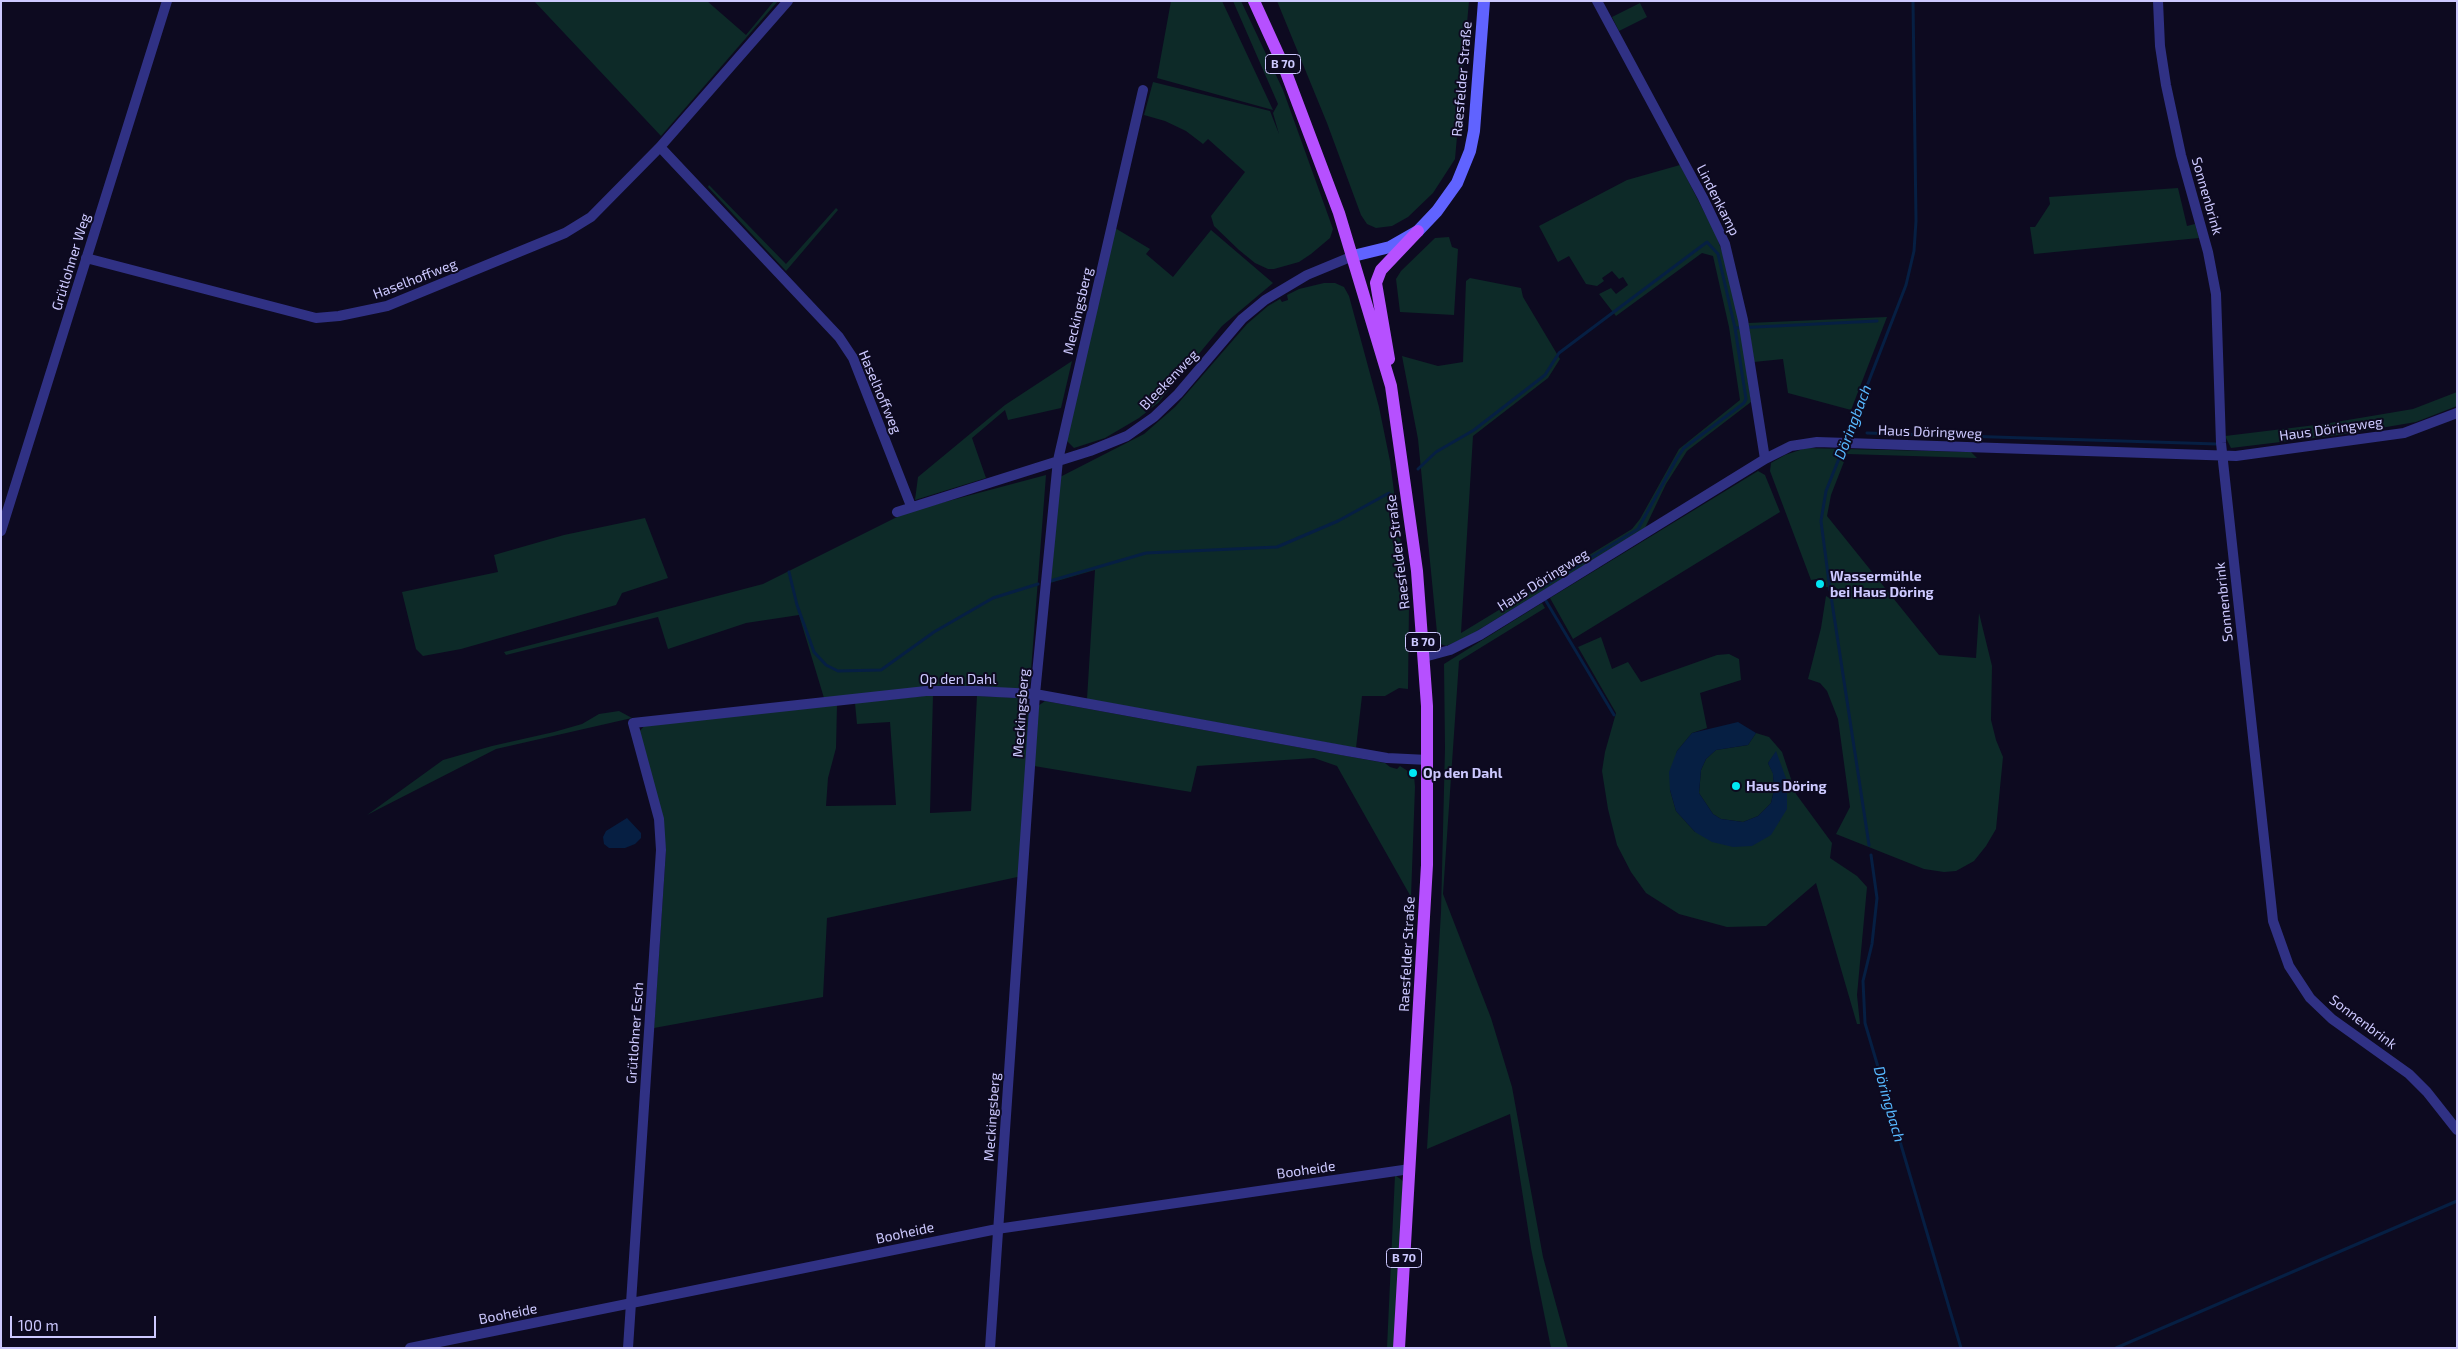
<!DOCTYPE html>
<html>
<head>
<meta charset="utf-8">
<style>
  body { margin:0 }
  #map { position:relative; width:2458px; height:1349px; overflow:hidden; background:#0d0a20; font-family:"Exo 2",sans-serif }
  canvas { display:block }
  .frame { position:absolute; inset:0; border:2px solid #cdc9ff; pointer-events:none }
  .scale { position:absolute; left:10px; top:1316px; width:146px; height:22px; box-sizing:border-box; border:2px solid #cdc9ff; border-top:0; padding-left:6px; font-size:15px; line-height:18px; white-space:nowrap; color:#cdc9ff; -webkit-text-stroke:4px #0d0a20; paint-order:stroke }
</style>
</head>
<body>
<div id="map">
<canvas width="2458" height="1349"></canvas>
<div class="frame"></div>
<div class="scale">100 m</div>
</div>
<script>
const g = document.querySelector('canvas').getContext('2d');
g.lineJoin = 'round';
function paint(path, color) { g.fillStyle = color; g.fill(path, 'evenodd'); }
const toPath = rows => new Path2D(rows.map(r => 'M' + r).join(''));
function stroke(path, color, width, dash) { g.strokeStyle = color; g.lineWidth = width; g.lineCap = dash ? 'butt' : 'round'; g.setLineDash(dash || []); g.stroke(path); }
function drawText(font, color, halo, rows, align = 'center') {
  g.font = font + ' "Exo 2",sans-serif'; g.lineWidth = 4; g.setLineDash([]); g.textBaseline = 'middle'; g.strokeStyle = halo; g.fillStyle = color; for (const [text, x, y, turn = 0] of rows) {
    g.save(); g.translate(x, y); g.rotate((+turn || 0) * Math.PI / 180); g.textAlign = isNaN(turn) ? turn : align; if (halo) g.strokeText(text, 0, 0); g.fillText(text, 0, 0); g.restore();
  }
}
paint(toPath([
  [534,1,707,1,746,35,774,1,778,1,661,136],
  [1171,1,1222,1,1273,110,1157,78],
  [1233,1,1241,1,1283,90,1333,229,1330,238,1311,254,1299,262,1274,269,1268,269,1255,263,1239,250,1214,226,1211,216,1245,172,1208,139,1203,144,1186,131,1165,121,1144,115,1153,82,1270,111,1279,134,1273,113,1278,104],
  [1277,1,1469,1,1455,159,1433,193,1408,217,1392,226,1376,228,1367,224,1361,215,1327,123],
  [1640,3,1647,17,1619,31,1612,17],
  [1680,165,1715,233,1723,254,1740,324,1751,402,1687,451,1666,484,1645,528,1467,637,1446,646,1438,643,1418,439,1402,356,1438,366,1463,362,1466,281,1470,278,1521,288,1523,297,1560,359,1548,378,1473,436,1461,633,1632,529,1640,519,1679,449,1740,400,1729,327,1713,256,1702,253,1616,316,1599,294,1611,288,1616,294,1628,285,1623,277,1619,279,1612,271,1602,278,1604,281,1597,286,1586,284,1569,256,1558,262,1539,226,1627,180],
  [709,185,786,264,836,208,838,210,786,271,708,187],
  [2178,188,2187,226,2195,224,2199,238,2034,254,2030,227,2035,227,2050,204,2049,197],
  [1115,228,1150,249,1146,254,1173,277,1211,230,1273,283,1222,326,1158,403,1139,418,1105,438,1074,448,1066,440],
  [1449,237,1452,247,1458,249,1454,315,1400,312,1396,279,1401,271,1435,238],
  [1324,283,1335,283,1344,287,1349,296,1379,407,1390,461,1409,606,1408,689,1399,688,1385,696,1362,696,1356,748,1087,699,1095,570,1050,583,1058,478,1144,434,1175,407,1247,324,1268,306,1280,299,1282,302,1288,300,1287,295,1299,289],
  [1887,317,1851,410,1788,393,1783,359,1754,362,1748,323],
  [1072,361,1061,408,1008,420,1005,410,972,438,986,478,915,500,918,477,1005,405],
  [2457,392,2457,406,2416,422,2339,435,2231,448,2225,436,2324,424,2413,409],
  [1806,448,1971,452,1977,458,1847,454,1831,495,1827,516,1939,655,1976,658,1979,613,1992,666,1991,720,1996,740,2003,757,1996,829,1986,846,1974,861,1956,871,1944,872,1924,869,1836,834,1850,807,1838,719,1827,691,1820,683,1808,679,1821,628,1826,596,1831,599,1836,587,1826,587,1823,578,1811,580,1770,471,1771,463,1785,455],
  [1758,471,1765,475,1780,512,1573,639,1550,598],
  [1046,475,1030,684,1023,689,946,685,824,698,799,615,746,623,668,649,658,617,506,655,504,652,763,584,907,512],
  [645,518,668,578,622,593,616,605,461,649,423,656,416,649,402,592,498,572,494,555,564,535],
  [1542,603,1545,608,1459,661,1443,894,1491,1018,1512,1087,1543,1257,1568,1348,1551,1348,1531,1248,1510,1114,1427,1149,1441,912,1445,748,1444,664],
  [1601,637,1612,669,1628,662,1641,682,1717,655,1729,654,1739,659,1741,680,1700,693,1707,728,1692,733,1677,751,1670,790,1676,811,1695,832,1780,821,1776,752,1768,763,1773,773,1774,790,1771,803,1758,816,1743,822,1721,819,1713,814,1699,793,1701,770,1706,759,1716,750,1748,745,1756,733,1769,737,1782,752,1796,794,1832,843,1830,858,1857,876,1867,887,1857,995,1860,1024,1857,1024,1816,883,1766,926,1727,927,1679,914,1646,893,1631,872,1617,845,1608,809,1602,771,1605,752,1616,713,1578,647],
  [933,695,930,813,971,811,977,696,1024,698,1030,705,1022,876,827,918,823,997,654,1028,666,850,639,732,644,726,837,705,836,748,828,778,826,806,896,805,890,722,857,724,855,703],
  [1045,701,1385,763,1390,767,1397,769,1400,766,1414,775,1415,787,1411,897,1337,766,1314,758,1197,766,1191,792,1034,766,1038,706],
  [619,711,632,718,496,749,367,815,443,760,492,746,554,732,582,724,599,714],
  [1395,1175,1403,1181,1395,1348,1387,1348]
]), '#0d2a28');
paint(toPath([
  [1738,722,1756,733,1748,745,1716,750,1706,759,1701,770,1699,793,1713,814,1721,819,1743,822,1758,816,1771,803,1774,790,1773,774,1768,763,1776,751,1787,781,1787,809,1771,835,1752,846,1733,847,1712,842,1695,832,1676,811,1670,790,1669,772,1677,751,1692,733],
  [627,818,641,833,641,838,635,844,625,848,609,848,604,844,603,837,606,831]
]), '#061f43');
stroke(toPath([
  [1867,433,2217,444],
  [1846,440,1906,285,1914,251,1916,221,1913,1],
  [1418,469,1436,452,1474,430,1545,375,1559,353,1707,242,1718,254,1735,328],
  [789,572,797,605,814,652,826,665,838,671,881,670,934,632,993,598,1038,584],
  [1050,581,1146,553,1277,547,1338,521,1389,493],
  [1539,589,1638,529,1677,458,1684,448,1744,403,1746,399,1735,328,1877,321],
  [1830,590,1821,521,1826,491,1844,446],
  [1831,596,1869,845],
  [1546,601,1614,715],
  [1871,855,1877,898,1872,944,1863,981,1865,1023,1961,1348],
  [2116,1348,2457,1201]
]), '#061f43', 3);
stroke(toPath([
  [1597,1,1703,198,1725,244,1743,320,1765,459],
  [2158,1,2160,46,2166,85,2181,155,2208,252,2216,294,2221,443,2273,921,2289,966,2310,998,2332,1019,2409,1074,2427,1092,2457,1130],
  [660,147,839,337,853,358,911,506],
  [86,258,316,318,339,316,387,306,565,233,591,217,660,147,788,1],
  [897,512,1090,451,1127,436,1154,417,1178,394,1242,319,1265,300,1307,275,1353,256],
  [1,531,167,1],
  [1424,657,1450,650,1480,635,1765,459,1791,446,1817,442,2236,456,2404,433,2457,413],
  [410,1348,997,1229,1410,1169],
  [628,1348,661,850,659,819,633,723,926,691,976,691,1035,694,1347,751,1387,758,1428,760],
  [990,1348,1035,694,1058,460,1143,90]
]), '#303184', 10);
stroke(toPath([
  [1353,256,1390,247,1418,231,1437,211,1457,183,1470,151,1474,131,1484,1]
]), '#6063ff', 12);
stroke(toPath([
  [1254,1,1284,67,1339,213,1391,386,1417,571,1427,706,1427,865,1399,1348],
  [1389,359,1376,283,1381,270,1418,231]
]), '#b650ff', 12);
for (const [x, y, r, color] of [
  [1820,584,5,"#00e6f4"],
  [1413,773,5,"#00e6f4"],
  [1736,786,5,"#00e6f4"]
]) { const dot = new Path2D(); dot.arc(x, y, r, 0, 2 * Math.PI); g.fillStyle = color; g.fill(dot); stroke(dot, '#0d0a20', 2); }
for (const [x, y, w] of [
  [1283,64,35],
  [1423,642,35],
  [1404,1258,35]
]) { const box = new Path2D(); box.roundRect(x - w / 2, y - 9.5, w, 19, 4); g.fillStyle = '#0d0a20'; g.fill(box); stroke(box, '#cdc9ff', 1); }
drawText('bold 12px', '#cdc9ff', null, [
  ["B 70",1283,64],
  ["B 70",1423,642],
  ["B 70",1404,1258]
]);
drawText('14px', '#cdc9ff', '#0d0a20', [
  ["Raesfelder Straße",1462,79,-85],
  ["Sonnenbrink",2207,196,74],
  ["Lindenkamp",1718,200,63],
  ["Grütlohner Weg",71,262,-73],
  ["Haselhoffweg",415,279,-21],
  ["Meckingsberg",1078,311,-77],
  ["Bleekenweg",1169,380,-46],
  ["Haselhoffweg",880,392,67],
  ["Haus Döringweg",2331,429,-8],
  ["Haus Döringweg",1930,432,2],
  ["Raesfelder Straße",1398,552,-97],
  ["Haus Döringweg",1543,580,-32],
  ["Sonnenbrink",2224,602,-96],
  ["Op den Dahl",958,679],
  ["Meckingsberg",1021,713,-86],
  ["Raesfelder Straße",1407,954,-87],
  ["Sonnenbrink",2363,1022,37],
  ["Grütlohner Esch",635,1033,-86],
  ["Meckingsberg",992,1117,-86],
  ["Booheide",1306,1170,-8],
  ["Booheide",905,1233,-12],
  ["Booheide",508,1314,-11]
]);
drawText('bold 14px', '#cdc9ff', '#0d0a20', [
  ["Wassermühle",1830,576],
  ["bei Haus Döring",1830,592],
  ["Op den Dahl",1423,773],
  ["Haus Döring",1746,786]
], 'left');
drawText('italic 15px', '#57b8ff', '#0d0a20', [
  ["Döringbach",1853,422,-69],
  ["Döringbach",1889,1104,74]
]);
</script>
</body>
</html>
